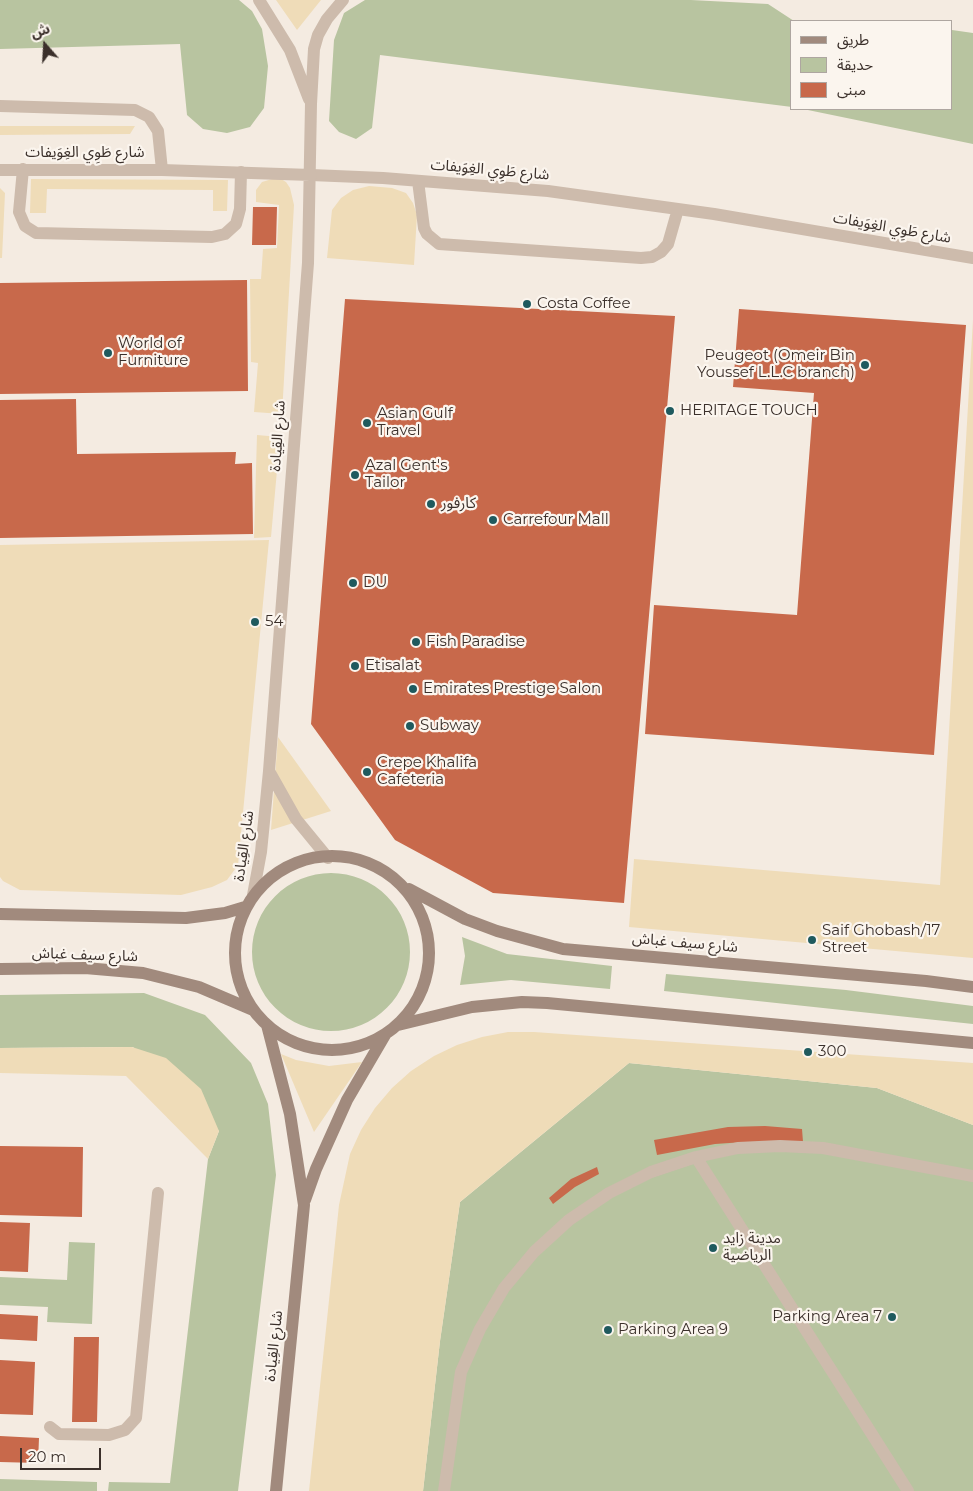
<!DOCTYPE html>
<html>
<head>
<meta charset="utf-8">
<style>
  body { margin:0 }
  #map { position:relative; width:973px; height:1491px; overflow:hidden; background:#f4ebe1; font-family:Montserrat,"Noto Sans Arabic",sans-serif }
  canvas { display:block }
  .legend { position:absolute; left:790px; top:20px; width:162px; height:90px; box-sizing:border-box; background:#fbf5ee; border:1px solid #aea6a0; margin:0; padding:6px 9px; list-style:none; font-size:15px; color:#3b302b }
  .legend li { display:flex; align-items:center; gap:10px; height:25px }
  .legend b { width:25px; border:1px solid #aea6a0 }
  .north { position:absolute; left:20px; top:20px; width:50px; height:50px; -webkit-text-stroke:4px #fbf5ee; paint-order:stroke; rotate:341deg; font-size:14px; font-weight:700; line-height:20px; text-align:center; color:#3b302b }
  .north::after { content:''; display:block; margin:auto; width:18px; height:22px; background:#3b302b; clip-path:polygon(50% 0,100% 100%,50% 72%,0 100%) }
  .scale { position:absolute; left:20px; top:1448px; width:81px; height:22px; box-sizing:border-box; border:2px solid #3b302b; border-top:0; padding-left:6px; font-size:15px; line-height:18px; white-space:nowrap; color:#3b302b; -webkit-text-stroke:4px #fbf5ee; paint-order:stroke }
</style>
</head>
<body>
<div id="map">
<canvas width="973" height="1491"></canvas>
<ul class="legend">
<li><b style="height:6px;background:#a18a7d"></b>طريق</li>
<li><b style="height:14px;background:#b8c4a0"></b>حديقة</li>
<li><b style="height:14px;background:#c8694b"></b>مبنى</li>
</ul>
<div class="north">ش</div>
<div class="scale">20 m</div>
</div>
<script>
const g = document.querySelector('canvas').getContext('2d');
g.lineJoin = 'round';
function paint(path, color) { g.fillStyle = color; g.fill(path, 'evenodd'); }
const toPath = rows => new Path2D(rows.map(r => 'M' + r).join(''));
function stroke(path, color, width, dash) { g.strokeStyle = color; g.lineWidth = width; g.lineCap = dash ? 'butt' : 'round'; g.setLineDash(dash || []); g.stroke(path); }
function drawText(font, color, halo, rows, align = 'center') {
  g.font = font + ' Montserrat,"Noto Sans Arabic",sans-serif'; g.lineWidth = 4.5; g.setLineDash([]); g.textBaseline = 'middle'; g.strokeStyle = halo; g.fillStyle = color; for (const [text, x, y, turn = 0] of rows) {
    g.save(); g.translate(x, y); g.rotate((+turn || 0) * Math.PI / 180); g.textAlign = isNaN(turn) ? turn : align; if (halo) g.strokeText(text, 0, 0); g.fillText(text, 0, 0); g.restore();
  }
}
paint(toPath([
  [0,0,239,0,252,11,262,29,268,66,264,108,250,127,227,133,203,129,187,115,180,44,0,49],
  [365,0,691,0,768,4,794,21,792,21,792,107,380,55,372,128,356,139,339,132,329,121,334,40,344,13],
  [952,30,973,33,973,144,803,109,952,109],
  '252 952a79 79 0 1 1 158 0a79 79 0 1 1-158 0Z',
  [462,937,507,954,612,966,610,989,511,980,460,985,465,956],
  [666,974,846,990,973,1006,973,1024,664,991],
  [144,993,205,1015,251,1063,268,1104,276,1175,238,1491,108,1491,109,1482,170,1483,208,1159,219,1131,133,1047,0,1048,0,995],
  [629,1063,877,1088,973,1125,973,1491,423,1491,440,1341,460,1202],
  [69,1242,95,1243,92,1324,47,1322,48,1307,0,1305,0,1277,67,1280],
  [0,1479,97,1482,97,1491,0,1491]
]), '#b8c4a0');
paint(toPath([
  [276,0,321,0,297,30],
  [0,126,135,126,130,134,0,135],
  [31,179,228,180,227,211,213,211,213,190,47,189,46,213,30,213],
  [272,179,281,179,286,182,290,188,294,205,282,414,254,412,258,363,251,362,250,279,261,279,263,249,277,248,279,205,256,202,256,190,262,182],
  [369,186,392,188,406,193,413,203,417,215,414,265,327,258,332,210,341,198,353,190],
  [0,188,5,193,2,258,0,258],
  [973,320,973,958,629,927,634,859,940,885],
  [257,435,280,437,271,537,254,538],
  [269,540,238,865,227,880,212,887,181,895,20,890,3,881,0,877,0,545],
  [278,737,331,811,271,830],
  [508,1032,534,1032,973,1063,973,1125,877,1088,629,1063,460,1202,440,1341,423,1491,309,1491,339,1205,350,1154,361,1130,375,1108,392,1088,411,1071,434,1056,457,1045,482,1037],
  [132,1047,166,1058,201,1089,219,1131,208,1159,126,1076,0,1073,0,1048],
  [281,1054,296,1060,329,1066,362,1062,314,1132]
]), '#efdcb8');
paint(toPath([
  [253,207,277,207,276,245,252,245],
  [247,280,248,391,0,394,0,283],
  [345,299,675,316,624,903,493,893,395,840,311,724],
  [739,309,966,325,934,755,645,734,654,605,797,615,814,393,733,387],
  [76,399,77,454,236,452,235,464,252,463,253,534,0,538,0,400],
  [765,1126,802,1129,803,1142,744,1142,715,1144,657,1155,654,1140,728,1127],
  [0,1146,83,1147,82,1217,0,1215],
  [597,1167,599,1174,575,1187,553,1204,549,1198,571,1179],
  [0,1222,30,1223,28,1272,0,1271],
  [0,1314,38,1316,37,1341,0,1339],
  [74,1337,99,1337,97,1422,72,1422],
  [0,1360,35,1362,33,1415,0,1414],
  [0,1436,39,1438,38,1463,0,1462]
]), '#c8694b');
stroke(toPath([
  [0,106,135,110,149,117,158,131,162,170],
  [23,169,19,212,25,226,36,233,212,237,225,234,236,224,240,209,241,172],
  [311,175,383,178,548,191,714,214,973,258],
  [418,181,424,228,427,234,439,244,641,258,652,257,661,252,668,244,678,209],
  [696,1157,908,1491],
  [50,1427,59,1434,109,1435,125,1430,136,1418,158,1193],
  [444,1491,461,1372,480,1329,504,1288,534,1252,569,1220,609,1193,651,1172,696,1157,738,1148,780,1146,823,1148,973,1176]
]), '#cdbbac', 12);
stroke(toPath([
  [259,0,290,50,309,99],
  [0,170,162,170,311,175],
  [269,771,296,819,328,858],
  [253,895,261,852,269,771,308,263,311,104,314,49,318,35,327,19,343,0]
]), '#cdbbac', 12);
stroke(toPath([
  '235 953a97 97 0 1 1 194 0a97 97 0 1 1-194 0Z',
  [409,889,465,919,497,931,563,949,926,981,973,987],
  [0,914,186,918,225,913,245,907],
  [0,969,85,968,143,973,199,987,253,1010],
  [267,1025,290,1114,304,1205,276,1491],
  [398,1025,472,1007,522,1002,547,1003,973,1043],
  [305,1200,316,1169,347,1100,385,1035]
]), '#a18a7d', 12);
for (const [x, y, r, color] of [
  [527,304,5,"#1f5a5e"],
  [108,353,5,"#1f5a5e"],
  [865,365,5,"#1f5a5e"],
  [670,411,5,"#1f5a5e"],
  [367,423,5,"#1f5a5e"],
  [355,475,5,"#1f5a5e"],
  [431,504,5,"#1f5a5e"],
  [493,520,5,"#1f5a5e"],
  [353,583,5,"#1f5a5e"],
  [255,622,5,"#1f5a5e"],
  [416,642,5,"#1f5a5e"],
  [355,666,5,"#1f5a5e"],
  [413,689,5,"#1f5a5e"],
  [410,726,5,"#1f5a5e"],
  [367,772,5,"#1f5a5e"],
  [812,940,5,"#1f5a5e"],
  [808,1052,5,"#1f5a5e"],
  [713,1248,5,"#1f5a5e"],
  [892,1317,5,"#1f5a5e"],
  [608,1330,5,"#1f5a5e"]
]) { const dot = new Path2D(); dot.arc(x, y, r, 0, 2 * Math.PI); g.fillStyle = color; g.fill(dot); stroke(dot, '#fbf5ee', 2); }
drawText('15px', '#3b302b', '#fbf5ee', [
  ["شارع طَوِي الغِوَيفات",85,153],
  ["شارع طَوِي الغِوَيفات",490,170,5],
  ["شارع طَوِي الغِوَيفات",892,228,10],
  ["شارع القِيادة",278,436,-86],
  ["شارع القِيادة",244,846,-82],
  ["شارع سيف غباش",685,943,5],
  ["شارع سيف غباش",85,955,2],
  ["شارع القِيادة",274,1346,-84]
]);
drawText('15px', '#3b302b', '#fbf5ee', [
  ["Costa Coffee",537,304],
  ["World of",118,344],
  ["Furniture",118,361],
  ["Peugeot (Omeir Bin",855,356,"right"],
  ["Youssef L.L.C branch)",855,373,"right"],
  ["HERITAGE TOUCH",680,411],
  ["Asian Gulf",377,414],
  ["Travel",377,431],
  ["Azal Gent's",365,466],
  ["Tailor",365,483],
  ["كارفور",441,504],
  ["Carrefour Mall",503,520],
  ["DU",363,583],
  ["54",265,622],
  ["Fish Paradise",426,642],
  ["Etisalat",365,666],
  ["Emirates Prestige Salon",423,689],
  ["Subway",420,726],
  ["Crepe Khalifa",377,763],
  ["Cafeteria",377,780],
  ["Saif Ghobash/17",822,931],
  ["Street",822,948],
  ["300",818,1052],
  ["مدينة زايد",723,1239],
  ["الرياضية",723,1256],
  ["Parking Area 7",882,1317,"right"],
  ["Parking Area 9",618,1330]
], 'left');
</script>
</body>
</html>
